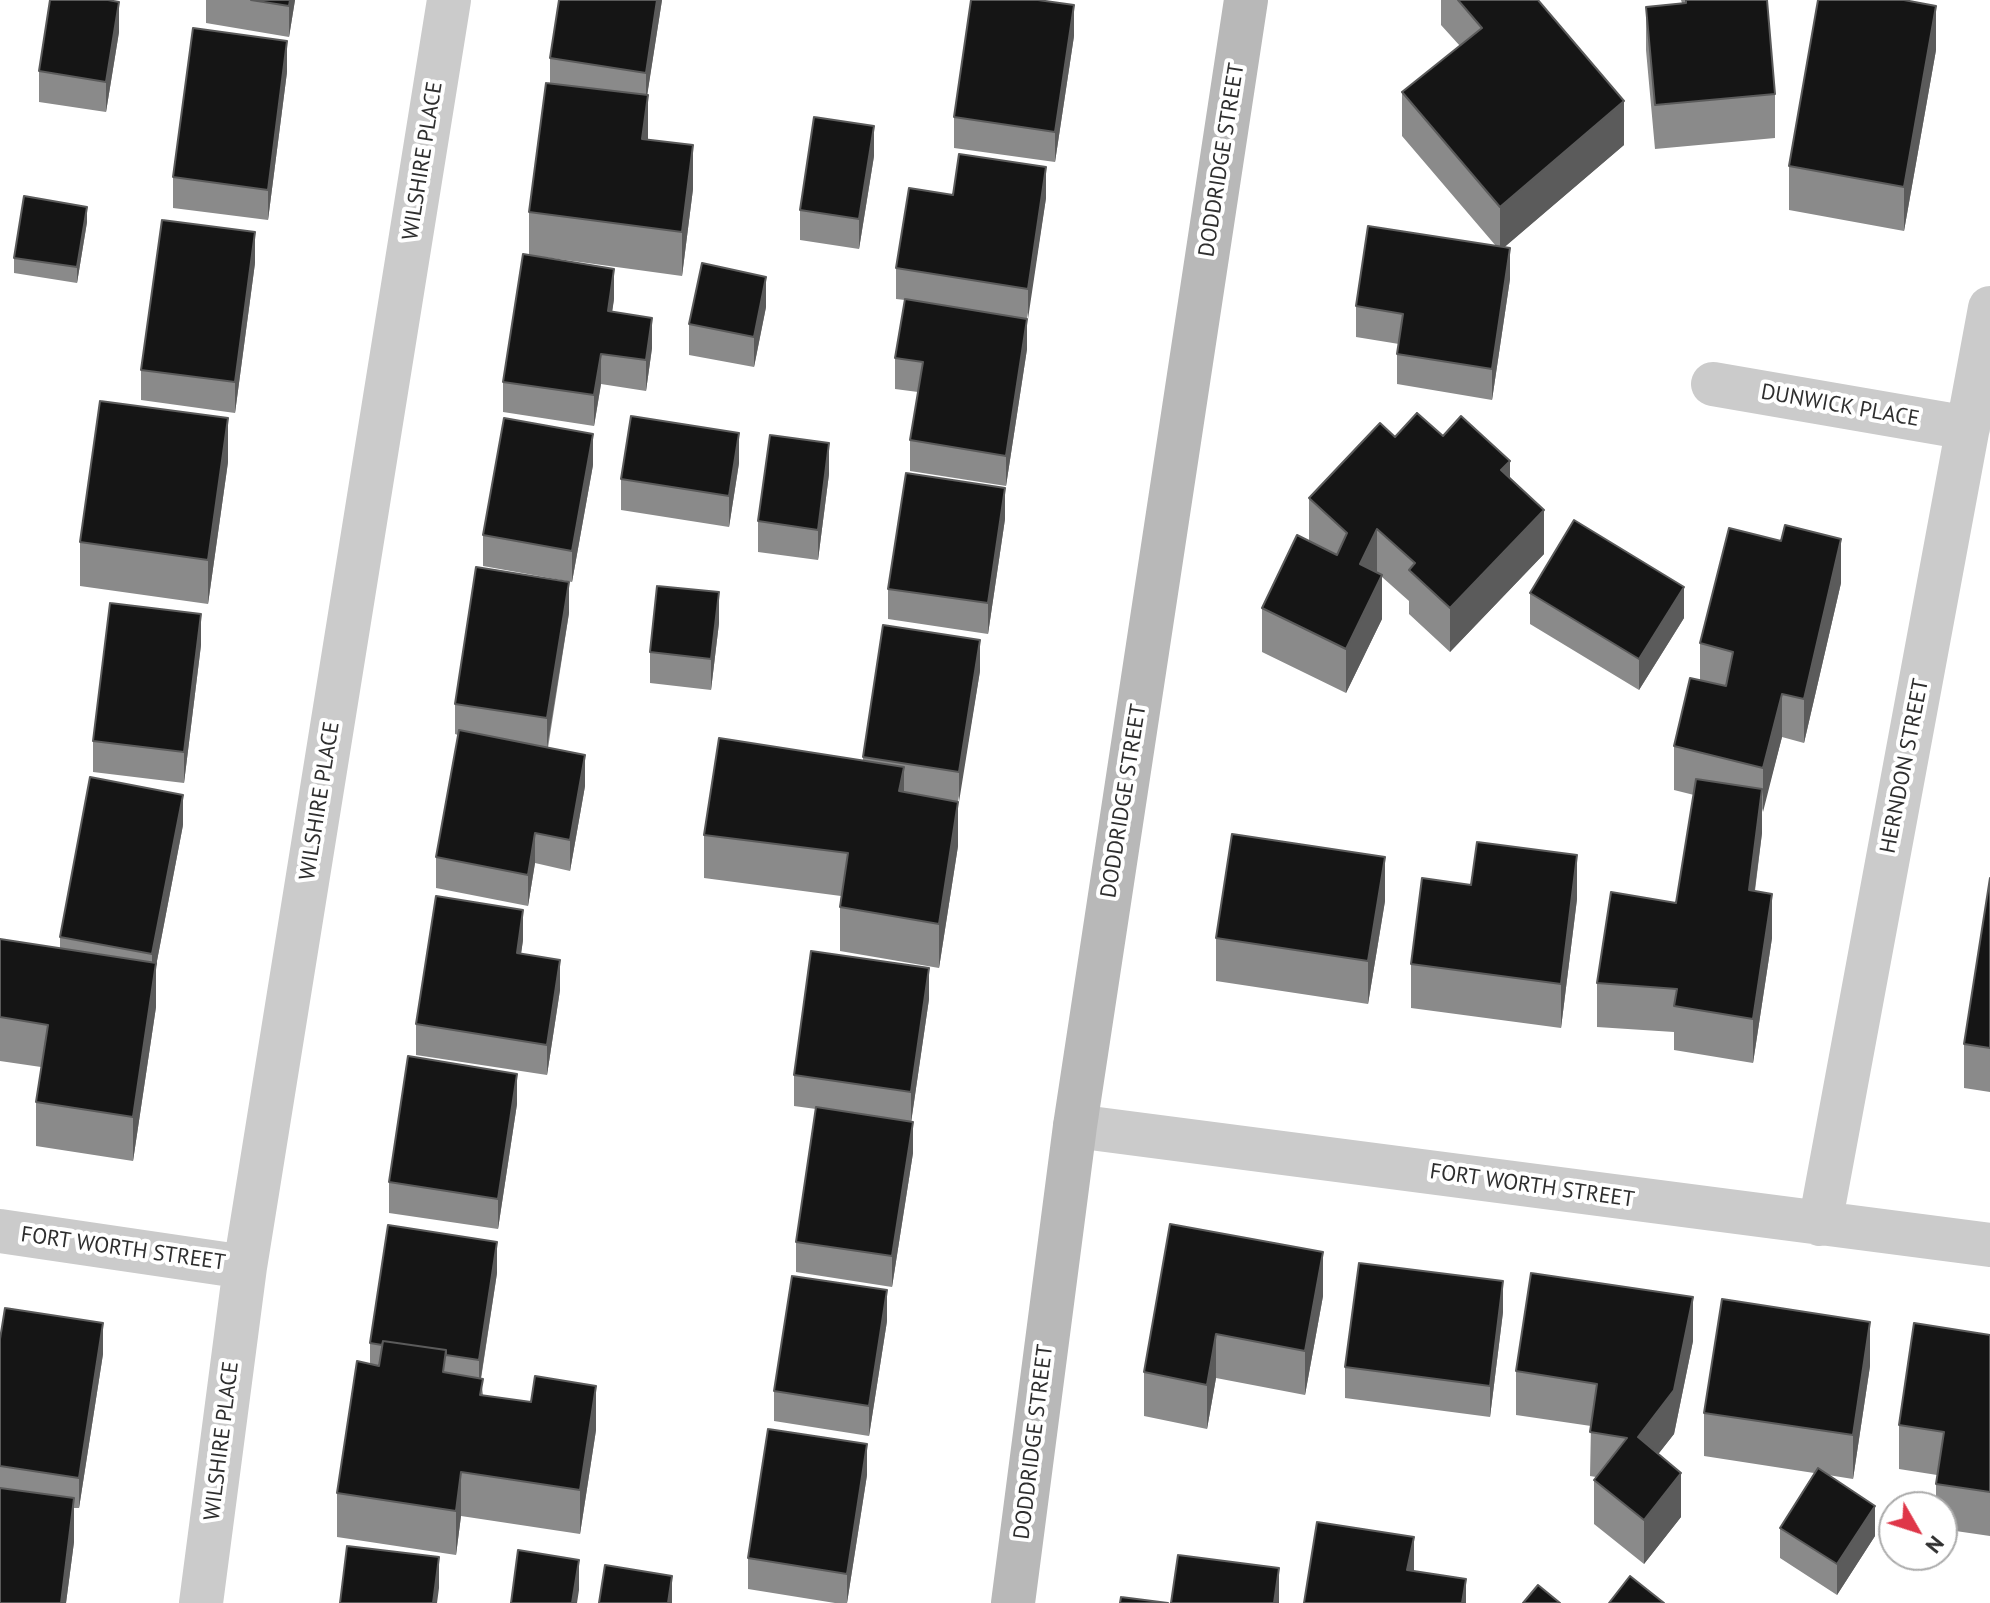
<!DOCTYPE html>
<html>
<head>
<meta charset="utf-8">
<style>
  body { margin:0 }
  #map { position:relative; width:1990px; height:1603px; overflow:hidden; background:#fff; font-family:"PT Sans",sans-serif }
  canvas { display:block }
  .north { position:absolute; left:1878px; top:1491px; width:80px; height:80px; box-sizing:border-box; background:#fff; border:2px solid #ababab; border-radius:50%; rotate:129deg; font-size:22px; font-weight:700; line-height:32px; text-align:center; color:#2e2e2e }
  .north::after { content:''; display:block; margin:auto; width:28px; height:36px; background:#df3749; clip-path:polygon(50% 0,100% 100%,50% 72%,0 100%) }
</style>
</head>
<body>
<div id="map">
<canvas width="1990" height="1603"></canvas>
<div class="north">N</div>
</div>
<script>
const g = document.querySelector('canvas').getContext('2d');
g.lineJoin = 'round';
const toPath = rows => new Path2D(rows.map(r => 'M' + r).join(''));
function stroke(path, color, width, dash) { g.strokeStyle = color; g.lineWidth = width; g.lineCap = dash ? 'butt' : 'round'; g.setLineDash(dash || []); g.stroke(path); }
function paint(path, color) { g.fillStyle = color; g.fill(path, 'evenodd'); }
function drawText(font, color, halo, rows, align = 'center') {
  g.font = font + ' "PT Sans",sans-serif'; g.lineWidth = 8; g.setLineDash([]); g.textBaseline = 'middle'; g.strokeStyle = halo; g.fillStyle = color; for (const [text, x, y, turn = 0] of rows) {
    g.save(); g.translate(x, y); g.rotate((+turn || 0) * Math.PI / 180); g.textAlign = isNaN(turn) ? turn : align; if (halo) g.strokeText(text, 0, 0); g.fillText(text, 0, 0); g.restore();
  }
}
stroke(toPath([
  [1713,384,1968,428],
  [1075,1126,1990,1245],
  [1820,1224,1990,308],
  [0,1231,245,1267],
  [201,1603,245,1267,449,0]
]), '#cbcbcb', 44);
stroke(toPath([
  [1013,1603,1075,1126,1246,0]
]), '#b8b8b8', 44);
paint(toPath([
  [206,0,295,0,289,37,206,23],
  [662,0,647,95,648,140,693,189,682,276,529,255,529,212,550,83,550,58],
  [1441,0,1538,0,1624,145,1504,247,1510,279,1492,400,1397,384,1397,354,1399,344,1356,337,1356,306,1496,246,1402,136,1402,92,1460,46,1441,25],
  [1681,0,1767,0,1775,94,1775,138,1655,149,1646,50,1646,7,1682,3],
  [119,32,106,112,39,102,39,71],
  [1074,36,1055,162,954,148,954,117],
  [1936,50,1904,231,1789,210,1789,166],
  [287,72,268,220,173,208,173,177],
  [874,156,859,249,800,240,800,210],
  [953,195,1046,198,1027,319,1027,349,1006,486,910,471,910,440,918,392,895,389,895,358,905,300,896,299,896,268],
  [87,222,77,283,14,273,14,258],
  [255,263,235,413,141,400,141,370],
  [614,299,612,311,652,348,646,391,601,384,594,426,503,412,503,382],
  [766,307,754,367,689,355,689,324],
  [1443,436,1510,479,1544,554,1450,652,1409,614,1409,601,1382,577,1382,619,1346,693,1262,652,1262,608,1309,541,1309,498,1395,437],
  [228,462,208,604,80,586,80,542],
  [739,463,729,527,621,510,621,479],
  [593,465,572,582,483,566,483,535],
  [829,474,818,560,758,552,758,521],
  [1005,519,988,634,888,619,888,589],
  [1841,583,1804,743,1782,737,1762,812,1762,833,1755,891,1772,938,1753,1063,1674,1050,1674,1032,1597,1027,1597,983,1676,903,1694,795,1674,790,1674,746,1700,680,1700,643],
  [1530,593,1684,618,1639,690,1530,624],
  [569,613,548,748,585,786,570,871,535,863,528,906,436,888,436,857,458,735,455,734,455,704],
  [719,623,711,690,650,683,650,652],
  [201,645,184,783,93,772,93,741],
  [980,671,958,802,958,846,939,968,840,951,840,907,841,896,704,878,704,835,863,761,863,757],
  [183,825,156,966,156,1007,133,1161,36,1146,36,1102,41,1067,0,1061,0,939,60,948,60,937],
  [1990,878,1990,1092,1964,1088,1964,1044],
  [1577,899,1561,1028,1411,1008,1411,964],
  [1385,901,1368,1004,1216,981,1216,938],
  [523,940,521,953,560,990,547,1075,416,1055,416,1024],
  [929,999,911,1122,913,1153,892,1287,796,1272,796,1242,816,1109,794,1106,794,1075],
  [517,1104,498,1229,389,1213,389,1182],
  [1170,1224,1323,1296,1305,1395,1216,1378,1207,1429,1144,1416,1144,1372],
  [497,1273,481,1379,483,1395,596,1430,580,1534,461,1516,456,1555,337,1537,337,1493,370,1364,370,1343],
  [1503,1312,1490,1417,1345,1398,1345,1367],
  [887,1321,869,1436,774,1421,774,1391],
  [1990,1335,1990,1536,1942,1529,1942,1507,1936,1507,1936,1484,1937,1475,1899,1469,1899,1425],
  [0,1339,103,1354,79,1508,74,1508,74,1542,66,1603,0,1603],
  [1693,1341,1674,1434,1658,1454,1681,1517,1644,1564,1594,1524,1594,1480,1596,1477,1590,1476,1591,1426,1516,1415,1516,1371],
  [1870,1366,1853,1479,1828,1475,1875,1536,1837,1595,1780,1558,1780,1528,1814,1473,1704,1456,1704,1413],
  [867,1475,847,1603,835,1603,748,1589,748,1558]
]), '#8a8a8a');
paint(toPath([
  [290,0,295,0,289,37,289,6],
  [657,0,662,0,646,103,646,73],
  [119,2,119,32,106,112,106,82],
  [1074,5,1074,36,1055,162,1055,132],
  [1936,6,1936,50,1904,231,1904,187],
  [287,41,287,72,268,220,268,190],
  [648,95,648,139,642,183,642,139],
  [1624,101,1624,145,1500,251,1500,207],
  [874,126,874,156,859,249,859,219],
  [693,145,693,189,682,276,682,232],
  [1046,167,1046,198,1028,319,1028,289],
  [87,207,87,222,77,283,77,267],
  [255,232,255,263,235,413,235,382],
  [1510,248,1510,279,1492,400,1492,369],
  [614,269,614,299,608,341,608,311],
  [766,277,766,307,754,367,754,337],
  [652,318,652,348,646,391,646,360],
  [1027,319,1027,349,1006,486,1006,456],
  [601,354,601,384,594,426,594,395],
  [228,418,228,462,208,604,208,560],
  [739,433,739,463,729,527,729,496],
  [593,434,593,465,572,582,572,551],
  [829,443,829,474,818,560,818,530],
  [1510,461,1510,505,1501,470],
  [1005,488,1005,519,988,634,988,603],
  [1544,510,1544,554,1450,652,1450,608],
  [1377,529,1377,573,1360,564],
  [1841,539,1841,583,1804,743,1804,699],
  [1382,575,1382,619,1346,693,1346,649],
  [569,582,569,613,547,748,547,718],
  [1684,587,1684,618,1639,690,1639,659],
  [719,592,719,623,711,690,711,659],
  [201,614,201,645,184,783,184,752],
  [980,640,980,671,959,802,959,772],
  [1782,694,1782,737,1763,812,1763,768],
  [585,755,585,786,570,871,570,840],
  [904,767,904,811,899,791],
  [1762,789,1762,833,1749,934,1749,890],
  [183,795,183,825,156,966,156,1007,133,1161,133,1117,152,985,152,954],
  [958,802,958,846,939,968,939,924],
  [535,833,535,863,528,906,528,875],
  [1577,855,1577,899,1561,1028,1561,984],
  [1385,857,1385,901,1368,1004,1368,961],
  [1772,894,1772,938,1753,1063,1753,1019],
  [523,910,523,940,517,983,517,953],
  [560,960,560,990,547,1075,547,1045],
  [929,968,929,999,911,1123,911,1092],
  [517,1074,517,1104,498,1229,498,1199],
  [913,1122,913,1153,892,1287,892,1256],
  [497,1242,497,1273,479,1390,479,1360],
  [1323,1252,1323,1296,1305,1395,1305,1351],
  [1503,1281,1503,1312,1490,1417,1490,1386],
  [887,1290,887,1321,869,1436,869,1406],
  [1693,1297,1693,1341,1674,1434,1638,1480,1638,1437],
  [1870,1322,1870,1366,1853,1479,1853,1435],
  [103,1323,103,1354,79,1508,79,1478],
  [1216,1334,1216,1378,1207,1429,1207,1385],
  [596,1386,596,1430,580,1534,580,1490],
  [867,1444,867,1475,847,1603,847,1574],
  [461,1472,461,1516,456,1555,456,1511],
  [1681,1473,1681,1517,1644,1564,1644,1520],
  [74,1498,74,1542,66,1603,61,1603],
  [1875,1506,1875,1536,1837,1595,1837,1564],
  [1414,1537,1414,1580,1407,1570],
  [439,1557,439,1588,437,1603,433,1603],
  [579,1560,579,1590,577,1603,572,1603],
  [1279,1568,1279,1603,1274,1603],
  [672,1576,672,1603,668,1603],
  [1466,1579,1466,1603,1462,1603]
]), '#5b5b5b');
const building = toPath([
  [50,0,108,0,119,2,106,82,39,71,50,0],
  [251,0,290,0,289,6,251,0],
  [559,0,657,0,646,73,550,58,559,0],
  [971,0,1038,0,1074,5,1055,132,954,117,971,0],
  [1458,0,1538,0,1624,101,1500,207,1402,92,1482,28,1458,0],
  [1686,0,1767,0,1775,94,1655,105,1646,7,1686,3,1686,0],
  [1818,0,1904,0,1936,6,1904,187,1789,166,1818,0],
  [193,28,287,41,268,190,173,177,193,28],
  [546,83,648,95,642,139,693,145,682,232,529,212,546,83],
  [814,117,874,126,859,219,800,210,814,117],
  [959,154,1046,167,1028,289,896,268,909,188,953,195,959,154],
  [24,196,87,207,77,267,14,258,24,196],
  [162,220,255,232,235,382,141,370,162,220],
  [1368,226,1510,248,1492,369,1397,354,1403,314,1356,306,1368,226],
  [523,254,614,269,608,311,652,318,646,360,601,354,594,395,503,382,523,254],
  [702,263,766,277,754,337,689,324,702,263],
  [905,299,1027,319,1006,456,910,440,923,362,895,358,905,299],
  [100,401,228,418,208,560,80,542,100,401],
  [1417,413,1443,436,1461,416,1510,461,1501,470,1544,510,1450,608,1409,570,1415,563,1377,529,1360,564,1382,575,1346,649,1262,608,1297,535,1337,555,1347,533,1309,498,1380,423,1395,437,1417,413],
  [631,416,739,433,729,496,621,479,631,416],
  [504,418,593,434,572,551,483,535,504,418],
  [770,435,829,443,818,530,758,521,770,435],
  [906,473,1005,488,988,603,888,589,906,473],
  [1574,520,1684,587,1639,659,1530,593,1574,520],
  [1785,525,1841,539,1804,699,1782,694,1763,768,1674,746,1690,678,1726,686,1733,652,1700,643,1729,528,1781,541,1785,525],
  [476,567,569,582,547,718,455,704,476,567],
  [657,586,719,592,711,659,650,652,657,586],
  [110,603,201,614,184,752,93,741,110,603],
  [883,625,980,640,959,772,863,757,883,625],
  [459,730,585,755,570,840,535,833,528,875,436,857,459,730],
  [719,738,904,767,899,791,958,802,939,924,840,907,848,853,704,835,719,738],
  [90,777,183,795,152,954,60,937,90,777],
  [1696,779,1762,789,1749,890,1772,894,1753,1019,1674,1006,1677,989,1597,983,1611,892,1676,903,1696,779],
  [1232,834,1385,857,1368,961,1216,938,1232,834],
  [1477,842,1577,855,1561,984,1411,964,1422,878,1471,885,1477,842],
  [1990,878,1990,1048,1964,1044,1990,878],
  [436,896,523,910,517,953,560,960,547,1045,416,1024,436,896],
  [0,939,156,963,133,1117,36,1102,48,1025,0,1017,0,939],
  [811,951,929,968,911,1092,794,1075,811,951],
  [408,1056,517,1074,498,1199,389,1182,408,1056],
  [816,1107,913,1122,892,1256,796,1242,816,1107],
  [1170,1224,1323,1252,1305,1351,1216,1334,1207,1385,1144,1372,1170,1224],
  [388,1225,497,1242,479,1360,446,1355,446,1350,383,1341,382,1345,370,1343,388,1225],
  [1359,1263,1503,1281,1490,1386,1345,1367,1359,1263],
  [1531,1273,1693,1297,1674,1390,1638,1437,1681,1473,1644,1520,1594,1480,1627,1438,1590,1432,1597,1384,1516,1371,1531,1273],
  [792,1276,887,1290,869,1406,774,1391,792,1276],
  [1722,1299,1870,1322,1853,1435,1704,1413,1722,1299],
  [5,1308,103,1323,79,1478,0,1466,0,1339,5,1308],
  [1914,1323,1990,1335,1990,1492,1936,1484,1944,1432,1899,1425,1914,1323],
  [383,1341,446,1350,443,1372,483,1379,480,1395,531,1402,535,1376,596,1386,580,1490,461,1472,456,1511,337,1493,357,1361,379,1366,383,1341],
  [768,1429,867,1444,847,1574,748,1558,768,1429],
  [1818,1468,1875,1506,1837,1564,1780,1528,1818,1468],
  [0,1488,74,1498,61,1603,0,1603,0,1488],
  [1317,1522,1414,1537,1407,1570,1466,1579,1462,1603,1304,1603,1317,1522],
  [347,1546,439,1557,433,1603,340,1603,347,1546],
  [518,1550,579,1560,572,1603,511,1603,518,1550],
  [1178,1555,1279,1568,1274,1603,1171,1603,1178,1555],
  [605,1565,672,1576,668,1603,599,1603,605,1565],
  [1630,1576,1664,1603,1609,1603,1630,1576],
  [1538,1585,1560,1603,1523,1603,1538,1585],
  [1121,1597,1168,1603,1120,1603,1121,1597]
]);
paint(building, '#151515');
stroke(building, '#5b5b5b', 2);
drawText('22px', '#2e2e2e', '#fff', [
  ["DODDRIDGE STREET",1222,160,-81],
  ["WILSHIRE PLACE",423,161,-81],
  ["DUNWICK PLACE",1840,406,10],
  ["HERNDON STREET",1905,766,-79],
  ["WILSHIRE PLACE",320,801,-81],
  ["DODDRIDGE STREET",1124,801,-81],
  ["FORT WORTH STREET",1532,1186,8],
  ["FORT WORTH STREET",123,1249,8],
  ["WILSHIRE PLACE",222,1441,-83],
  ["DODDRIDGE STREET",1034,1442,-83]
]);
</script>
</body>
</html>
